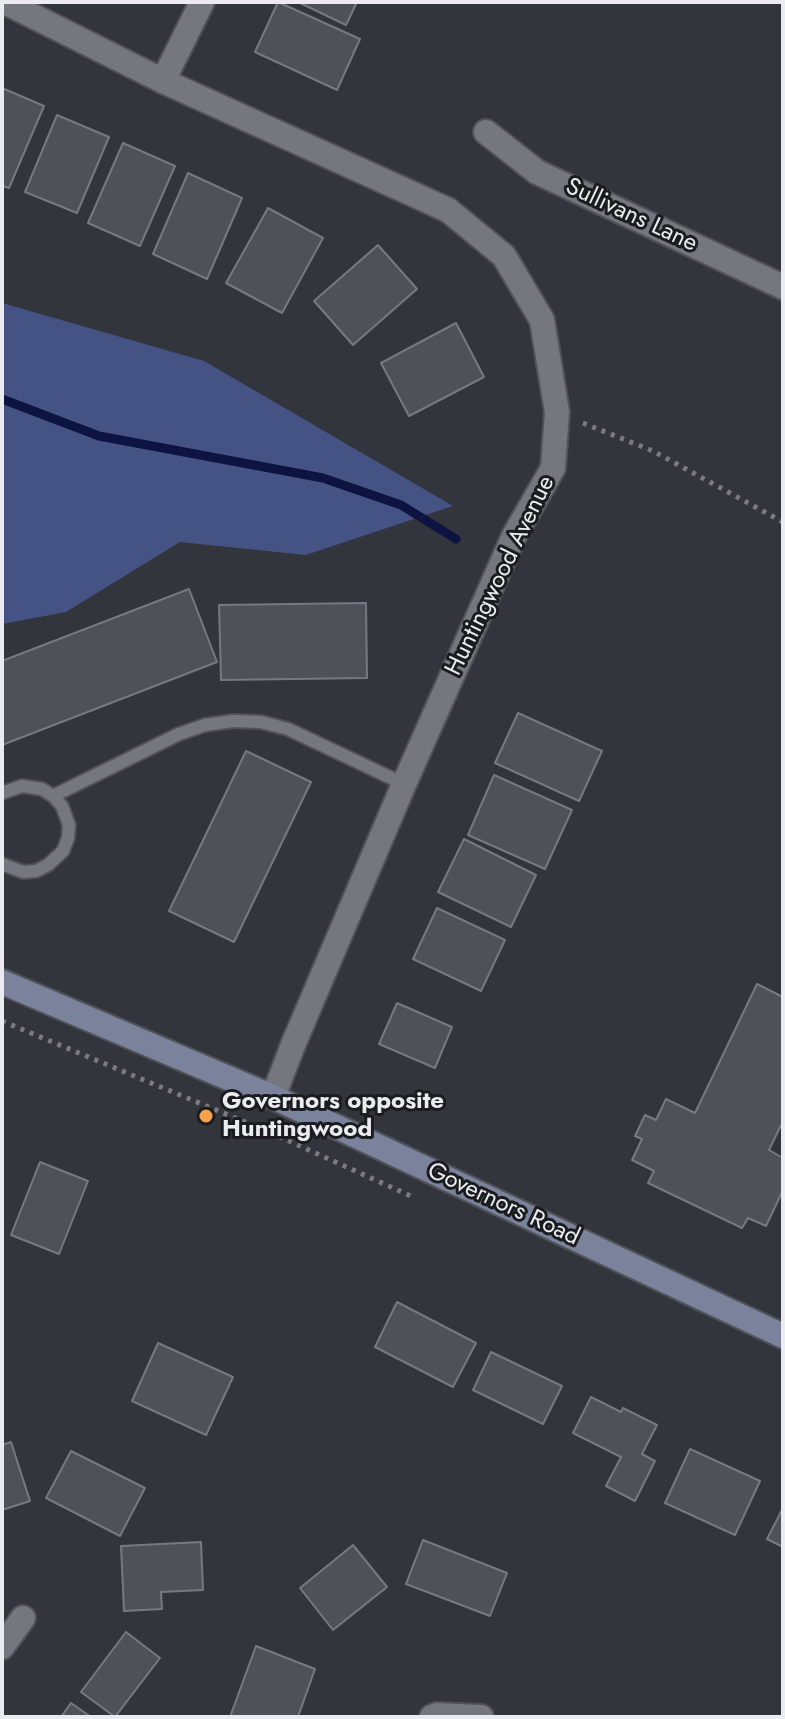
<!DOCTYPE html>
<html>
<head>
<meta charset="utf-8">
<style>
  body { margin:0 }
  #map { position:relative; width:785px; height:1719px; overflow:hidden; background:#32353b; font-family:Jost,sans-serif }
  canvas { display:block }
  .frame { position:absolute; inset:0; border:4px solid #eaecf0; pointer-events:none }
</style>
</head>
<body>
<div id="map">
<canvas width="785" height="1719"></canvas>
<div class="frame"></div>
</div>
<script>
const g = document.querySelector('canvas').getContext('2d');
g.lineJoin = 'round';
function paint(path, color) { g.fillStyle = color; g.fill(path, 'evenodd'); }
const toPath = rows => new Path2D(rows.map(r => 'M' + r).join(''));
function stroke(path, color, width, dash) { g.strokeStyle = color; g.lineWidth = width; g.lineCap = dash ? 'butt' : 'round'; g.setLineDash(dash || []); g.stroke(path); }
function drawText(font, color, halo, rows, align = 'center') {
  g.font = font + ' Jost,sans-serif'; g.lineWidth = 6; g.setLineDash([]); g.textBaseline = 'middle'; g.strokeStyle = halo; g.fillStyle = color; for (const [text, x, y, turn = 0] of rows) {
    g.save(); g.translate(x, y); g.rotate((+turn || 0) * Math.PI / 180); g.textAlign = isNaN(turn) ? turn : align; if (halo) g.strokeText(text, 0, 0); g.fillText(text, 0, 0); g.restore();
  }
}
paint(toPath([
  [2,303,204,361,453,506,306,555,180,542,66,612,2,624]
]), '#455384');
stroke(toPath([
  [2,399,99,436,323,478,401,505,456,539]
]), '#0d1441', 9);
const building = toPath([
  [278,2,360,39,337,90,255,52,278,2],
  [298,2,357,2,346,25,298,2],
  [2,88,44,106,9,188,2,186,2,88],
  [57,115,109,137,77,213,25,192,57,115],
  [123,143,175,166,140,246,88,223,123,143],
  [188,173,242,198,207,279,153,254,188,173],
  [268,208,323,238,282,313,226,283,268,208],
  [378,245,417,289,353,345,314,301,378,245],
  [456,323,484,377,409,416,381,363,456,323],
  [189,589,217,662,2,745,2,661,189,589],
  [366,603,367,678,221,680,219,605,366,603],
  [518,713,602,751,579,801,495,763,518,713],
  [246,751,311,782,234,942,169,911,246,751],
  [494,775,572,810,545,869,468,835,494,775],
  [464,839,536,875,511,927,438,892,464,839],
  [437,908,505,940,481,991,413,959,437,908],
  [757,984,783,997,783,1121,769,1150,783,1158,783,1190,766,1226,748,1218,742,1228,648,1183,654,1171,632,1160,642,1139,635,1136,645,1115,656,1120,666,1099,695,1113,757,984],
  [397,1003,452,1027,435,1068,379,1044,397,1003],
  [40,1162,88,1181,59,1254,11,1235,40,1162],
  [397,1302,476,1343,453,1387,375,1347,397,1302],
  [158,1343,233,1377,206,1435,132,1401,158,1343],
  [491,1352,562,1386,543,1424,473,1390,491,1352],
  [591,1397,621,1412,623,1408,657,1425,642,1454,655,1461,635,1501,606,1486,621,1457,573,1433,591,1397],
  [11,1442,30,1501,2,1510,2,1445,11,1442],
  [690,1449,760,1481,735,1535,665,1503,690,1449],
  [71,1451,145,1488,120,1536,46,1498,71,1451],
  [783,1508,783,1547,767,1539,783,1508],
  [423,1540,507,1573,490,1616,406,1584,423,1540],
  [201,1542,203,1590,161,1592,162,1609,124,1611,121,1546,201,1542],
  [353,1545,387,1587,333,1630,300,1588,353,1545],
  [126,1632,160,1658,115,1717,81,1692,126,1632],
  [256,1646,315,1669,298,1717,230,1717,256,1646],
  [71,1703,91,1717,61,1717,71,1703]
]);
paint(building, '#4e5158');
stroke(building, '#767980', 2);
const lane = toPath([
  [2,793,22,786,42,789,53,796,62,806,69,825,68,838,63,851,48,865,36,871,23,872,2,864],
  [53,796,179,734,205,725,233,721,261,722,288,729,404,784]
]);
const street = toPath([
  [5,2,163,81,448,210,504,256,542,320,557,412,553,468,514,536,404,784,293,1045,273,1097],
  [163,81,202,2],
  [486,132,537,172,783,287],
  [2,1647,23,1618],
  [432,1717,437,1715,481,1717]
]);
const secondary = toPath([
  [2,982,273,1097,783,1336]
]);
stroke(lane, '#505258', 16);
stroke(street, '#505258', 28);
stroke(secondary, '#505258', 28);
stroke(toPath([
  [583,423,653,451,783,522],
  [2,1021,269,1132,413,1197]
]), '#797b81', 5, [4, 6]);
stroke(lane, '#75777f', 12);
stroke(street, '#75777f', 24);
stroke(secondary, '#7a829c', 24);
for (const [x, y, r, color] of [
  [206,1116,8,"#f9a04d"]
]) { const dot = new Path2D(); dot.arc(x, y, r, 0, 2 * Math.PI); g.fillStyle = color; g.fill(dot); stroke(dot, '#1b1c1f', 3); }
drawText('24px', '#eaecf0', '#1b1c1f', [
  ["Sullivans Lane",631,216,25],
  ["Huntingwood Avenue",501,576,-64],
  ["Governors Road",503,1205,25]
]);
drawText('bold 24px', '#eaecf0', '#1b1c1f', [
  ["Governors opposite",222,1102],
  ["Huntingwood",222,1130]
], 'left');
</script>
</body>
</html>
